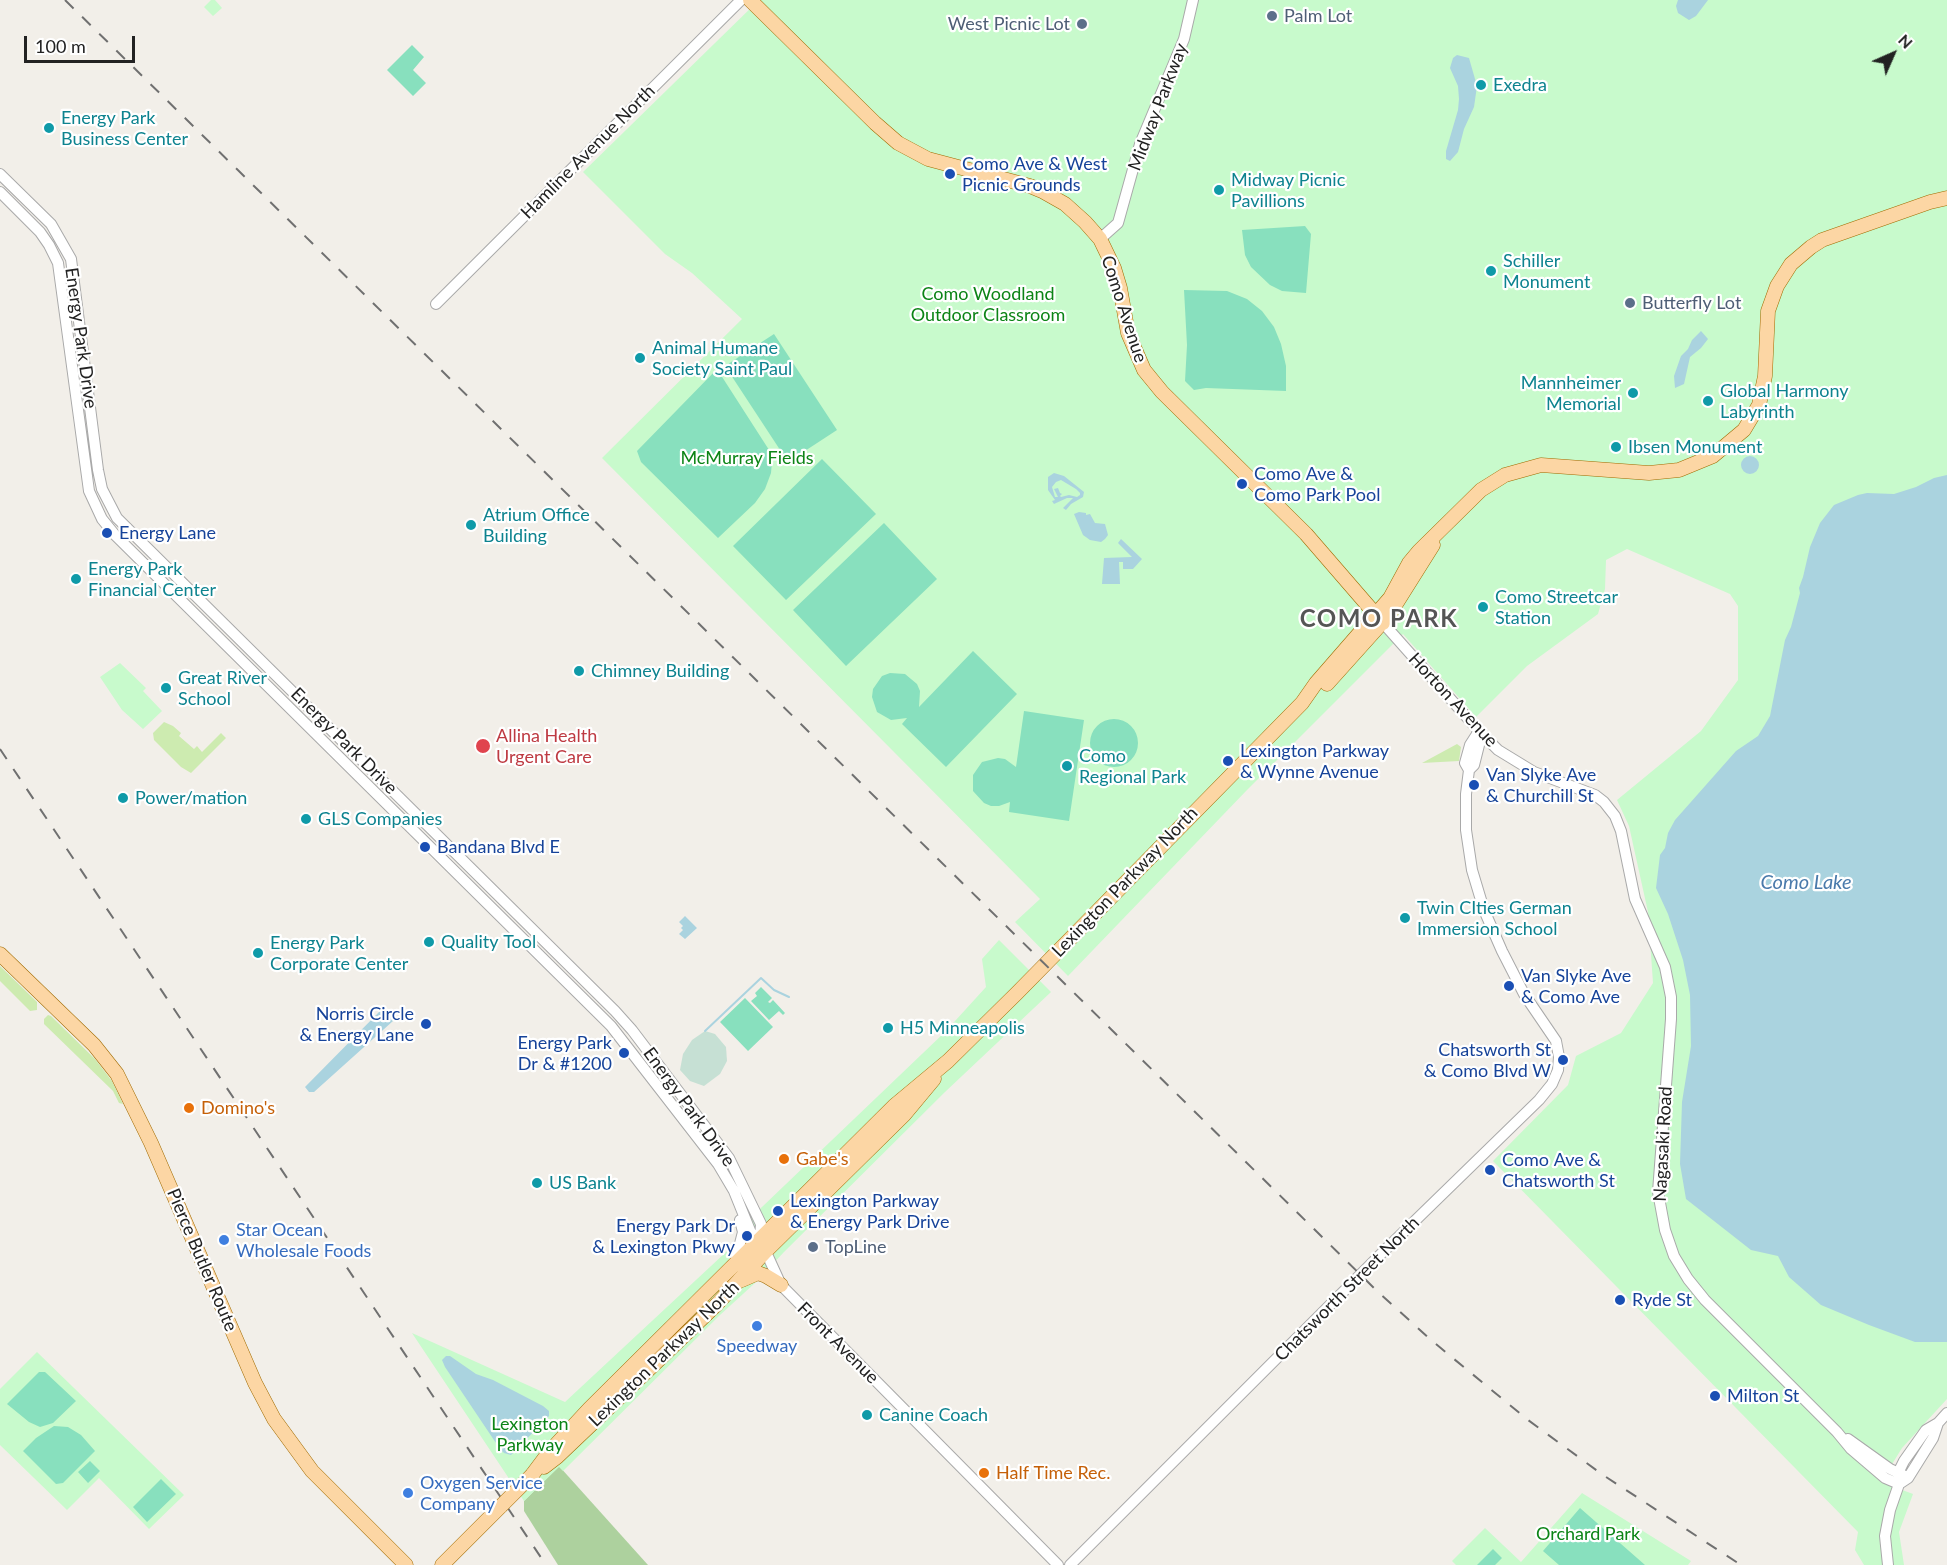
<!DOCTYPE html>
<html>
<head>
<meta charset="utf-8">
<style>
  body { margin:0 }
  #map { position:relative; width:1947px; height:1565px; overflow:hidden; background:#f2efe9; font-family:Lato,sans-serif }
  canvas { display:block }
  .north { position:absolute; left:1863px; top:24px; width:60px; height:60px; -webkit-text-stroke:4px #fff; paint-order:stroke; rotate:45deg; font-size:16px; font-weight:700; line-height:24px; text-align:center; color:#222 }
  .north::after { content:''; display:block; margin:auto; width:21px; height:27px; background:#222; clip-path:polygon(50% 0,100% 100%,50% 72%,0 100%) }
  .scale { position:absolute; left:24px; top:36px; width:111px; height:27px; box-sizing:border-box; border:3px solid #222; border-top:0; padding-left:8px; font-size:18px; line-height:21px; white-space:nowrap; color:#222; -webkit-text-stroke:4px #fff; paint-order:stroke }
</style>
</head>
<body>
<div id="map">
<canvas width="1947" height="1565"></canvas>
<div class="north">N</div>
<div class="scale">100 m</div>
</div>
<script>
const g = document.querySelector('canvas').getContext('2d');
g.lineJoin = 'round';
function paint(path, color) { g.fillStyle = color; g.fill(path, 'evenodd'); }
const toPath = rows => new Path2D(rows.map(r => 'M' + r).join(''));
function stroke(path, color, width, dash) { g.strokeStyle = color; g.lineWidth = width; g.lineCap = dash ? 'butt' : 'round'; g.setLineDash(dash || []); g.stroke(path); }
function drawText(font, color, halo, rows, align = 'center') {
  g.font = font + ' Lato,sans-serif'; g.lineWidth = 4.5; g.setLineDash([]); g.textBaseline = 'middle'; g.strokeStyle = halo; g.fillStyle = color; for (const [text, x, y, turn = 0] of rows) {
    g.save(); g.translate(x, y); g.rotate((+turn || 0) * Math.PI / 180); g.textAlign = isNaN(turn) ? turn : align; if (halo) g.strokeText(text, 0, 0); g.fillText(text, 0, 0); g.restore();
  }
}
paint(toPath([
  [164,722,173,726,181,733,179,736,194,749,197,746,202,752,221,733,226,738,191,773,181,767,154,740,153,733],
  [1457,744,1461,747,1459,761,1422,763],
  [0,966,37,1002,37,1010,30,1011,0,981],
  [48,1015,51,1016,95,1059,112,1081,123,1104,119,1103,113,1091,44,1024,44,1019]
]), '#cdebb0');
paint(toPath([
  [559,1466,648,1565,558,1565,524,1511,524,1501]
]), '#add19e');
paint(toPath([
  [705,1031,715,1034,726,1047,727,1061,720,1074,704,1086,690,1081,680,1070,683,1054,692,1040]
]), '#c6e0d4');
paint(toPath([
  [211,0,215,0,222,8,213,16,204,7],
  [759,0,1947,0,1947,1399,1902,1448,1881,1482,1913,1494,1899,1532,1904,1565,1864,1565,1855,1550,1858,1532,1493,1161,1568,1085,1576,1056,1621,1033,1653,983,1648,912,1629,826,1617,800,1701,731,1738,680,1738,606,1730,594,1627,549,1606,560,1605,589,1598,614,1527,666,1476,717,1403,634,1247,790,1068,976,1015,922,1040,899,602,458,742,319,692,273,665,254,583,172],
  [120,663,146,688,143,691,162,711,143,729,122,710,100,677],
  [999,940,1051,992,945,1092,784,1252,755,1283,720,1315,563,1471,559,1467,524,1501,412,1333,565,1402,740,1239,740,1228,945,1032,986,987,982,959],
  [37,1352,184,1495,149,1529,99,1478,67,1510,0,1445,0,1389],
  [1582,1493,1691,1561,1688,1565,1456,1565,1452,1561,1485,1528,1521,1562]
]), '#c8facc');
paint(toPath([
  [412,45,424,57,413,70,426,83,413,96,387,70],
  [1305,226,1311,234,1306,293,1282,291,1270,285,1251,267,1245,255,1242,230],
  [1184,290,1227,291,1247,299,1262,311,1274,327,1281,344,1286,366,1286,391,1206,388,1194,390,1185,381,1187,345],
  [774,334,837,430,788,462,725,366],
  [717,369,771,453,772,461,771,473,765,489,755,503,718,538,641,462,637,451],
  [822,459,876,514,786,600,733,546],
  [884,523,937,579,846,666,793,610],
  [973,651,1017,694,946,767,902,724,907,718,891,720,877,712,872,697,873,689,882,676,890,673,905,674,917,684,920,691,919,707],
  [1024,711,1084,720,1069,821,1009,812,1010,802,999,806,991,806,984,803,973,791,973,775,982,762,998,758,1005,759,1016,767],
  '1090 743a24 24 0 1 1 48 0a24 24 0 1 1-48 0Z',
  [761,987,772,998,768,1002,770,1003,773,1000,785,1013,783,1015,779,1011,769,1020,751,1001,757,996,755,993],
  [745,998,773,1027,748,1051,720,1022],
  [39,1372,45,1372,76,1401,53,1423,40,1427,29,1422,7,1404],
  [54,1426,68,1427,81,1435,95,1451,63,1483,56,1484,23,1451,36,1438],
  [90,1461,100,1471,88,1483,78,1472],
  [161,1479,176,1494,147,1522,133,1507],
  [1580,1508,1645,1565,1559,1565,1543,1551],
  [1493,1549,1502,1558,1495,1565,1477,1565]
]), '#88e0be');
paint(toPath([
  [1678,0,1708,0,1696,16,1689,20,1678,13,1676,6],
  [1457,55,1469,58,1477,86,1474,107,1464,129,1458,152,1450,161,1446,159,1446,151,1458,110,1459,99,1458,86,1450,68,1453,58],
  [1701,331,1708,339,1701,348,1690,357,1684,384,1675,388,1674,376,1681,356,1688,349,1692,340],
  '1741 465a9 9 0 1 1 18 0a9 9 0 1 1-18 0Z',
  [1054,473,1064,476,1084,492,1083,497,1071,504,1066,510,1063,508,1073,498,1067,498,1054,504,1052,501,1055,500,1048,490,1048,477],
  [1061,480,1076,489,1080,493,1080,495,1077,497,1069,495,1061,497,1060,496,1062,494,1060,493,1058,488,1054,489,1058,497,1055,497,1052,487,1056,482],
  [1947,475,1947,1342,1915,1342,1869,1325,1821,1305,1789,1277,1778,1256,1751,1250,1686,1199,1680,1164,1682,1102,1691,1046,1690,995,1683,960,1668,914,1656,888,1660,855,1665,848,1668,833,1675,820,1736,751,1758,736,1770,716,1785,640,1791,627,1800,593,1799,588,1803,577,1810,547,1820,523,1834,505,1858,495,1867,493,1894,494,1916,487,1934,478],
  [1079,512,1086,513,1086,515,1090,514,1095,523,1105,524,1108,535,1105,539,1101,542,1090,540,1083,535,1074,514],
  [1121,539,1142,559,1133,569,1123,569,1123,562,1119,562,1120,584,1102,584,1104,558,1132,557,1118,543],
  [685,916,697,928,685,939,679,934,683,930,681,928,683,926,679,922],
  [380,1011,391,1015,394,1019,393,1021,314,1092,309,1092,305,1087],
  [446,1356,450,1356,476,1374,493,1380,543,1406,549,1411,549,1416,511,1455,504,1453,500,1449,445,1367,442,1360]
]), '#aad3df');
stroke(toPath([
  [705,1031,761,978,774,990,789,997]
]), '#aad3df', 2);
const minor = toPath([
  [0,174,51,224,71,259,98,470,102,489,117,518,615,1011,632,1030,729,1158,761,1224,760,1239,781,1285,1058,1565],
  [0,192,40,232,49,245,58,263,89,491,102,519,115,535,611,1026,718,1164,734,1191,751,1233,760,1239],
  [1100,239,1118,223,1140,144,1184,39,1193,0],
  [436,304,741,0],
  [1383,623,1479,731,1498,750,1534,772,1595,795,1604,802,1615,816,1621,831,1635,899,1665,967,1671,997,1671,1019,1658,1192,1665,1230,1674,1256,1688,1279,1705,1300,1837,1432,1851,1449,1885,1478,1899,1484],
  [1469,770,1465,763,1470,745,1479,731],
  [735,1263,743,1232,740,1220],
  [1848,1439,1890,1469,1905,1476],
  [1899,1484,1908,1478,1933,1438,1938,1423,1947,1413],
  [1070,1565,1386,1249,1539,1100,1552,1084,1558,1070,1559,1057,1556,1041,1524,994,1502,951,1484,910,1472,870,1466,830,1466,794,1469,770,1474,765,1479,745,1479,731],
  [1888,1565,1885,1536,1890,1510,1899,1484,1898,1473,1904,1461,1926,1430,1938,1423]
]);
const major = toPath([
  [750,0,875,123,898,143,928,159,1030,186,1042,191,1065,204,1085,222,1100,239,1114,268,1120,288,1128,333,1144,370,1162,392,1306,534,1383,623],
  [1327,684,1389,615,1433,545],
  [0,954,94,1045,117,1074,151,1143,255,1383,274,1419,312,1471,406,1565],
  [742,1280,758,1273,766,1276,781,1285],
  [544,1467,557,1457,598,1418,717,1304,765,1252,904,1115,934,1079],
  [532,1475,550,1451,589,1409,894,1106,948,1061,1017,993,1302,703,1316,683,1390,598,1409,563,1419,551,1481,490,1505,475,1541,465,1649,473,1679,470,1713,456,1744,430,1759,405,1765,376,1768,311,1777,286,1791,264,1811,247,1822,240,1930,202,1947,198],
  [442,1565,501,1506]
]);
stroke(minor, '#a9a9a9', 12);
stroke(major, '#a06b00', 15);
stroke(minor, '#fff', 10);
stroke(major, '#fcd6a4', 14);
stroke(toPath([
  [65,0,1376,1290,1431,1340,1528,1420,1603,1475,1741,1565],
  [0,749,546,1565]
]), '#707070', 2, [12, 12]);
const majorBridge = toPath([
  [501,1506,532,1475]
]);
stroke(majorBridge, '#a06b00', 15, []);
stroke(majorBridge, '#fcd6a4', 14);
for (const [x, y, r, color] of [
  [1272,16,6,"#5c6f8a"],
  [1082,24,6,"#5c6f8a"],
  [1481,85,6,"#0f9aa8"],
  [49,128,6,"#0f9aa8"],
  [950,174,6,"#1a4fb4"],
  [1219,190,6,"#0f9aa8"],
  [1491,271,6,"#0f9aa8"],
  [1630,303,6,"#5c6f8a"],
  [640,358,6,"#0f9aa8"],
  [1633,393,6,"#0f9aa8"],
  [1708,401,6,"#0f9aa8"],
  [1616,447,6,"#0f9aa8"],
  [1242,484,6,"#1a4fb4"],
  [471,525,6,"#0f9aa8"],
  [107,533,6,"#1a4fb4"],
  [76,579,6,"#0f9aa8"],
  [1483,607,6,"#0f9aa8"],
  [579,671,6,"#0f9aa8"],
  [166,688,6,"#0f9aa8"],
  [483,746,8,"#e0444e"],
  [1228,761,6,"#1a4fb4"],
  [1067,766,6,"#0f9aa8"],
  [1474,785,6,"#1a4fb4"],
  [123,798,6,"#0f9aa8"],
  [306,819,6,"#0f9aa8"],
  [425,847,6,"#1a4fb4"],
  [1405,918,6,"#0f9aa8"],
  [429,942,6,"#0f9aa8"],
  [258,953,6,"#0f9aa8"],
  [1509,986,6,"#1a4fb4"],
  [426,1024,6,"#1a4fb4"],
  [888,1028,6,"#0f9aa8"],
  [624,1053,6,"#1a4fb4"],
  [1563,1060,6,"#1a4fb4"],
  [189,1108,6,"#e8710a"],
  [784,1159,6,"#e8710a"],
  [1490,1170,6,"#1a4fb4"],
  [537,1183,6,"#0f9aa8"],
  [778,1211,6,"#1a4fb4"],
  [747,1236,6,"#1a4fb4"],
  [224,1240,6,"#3f7fe0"],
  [813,1247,6,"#5c6f8a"],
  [1620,1300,6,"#1a4fb4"],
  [757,1326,6,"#3f7fe0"],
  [1715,1396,6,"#1a4fb4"],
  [867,1415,6,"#0f9aa8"],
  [984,1473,6,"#e8710a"],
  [408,1493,6,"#3f7fe0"]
]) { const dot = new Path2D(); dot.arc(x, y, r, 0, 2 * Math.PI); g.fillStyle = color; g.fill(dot); stroke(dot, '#fff', 2); }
drawText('18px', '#4e5e75', '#fff', [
  ["Palm Lot",1284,16],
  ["West Picnic Lot",1070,24,"right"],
  ["Butterfly Lot",1642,303],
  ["TopLine",825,1247]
], 'left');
drawText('18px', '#0d838f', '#fff', [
  ["Exedra",1493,85],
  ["Energy Park",61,118],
  ["Business Center",61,139],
  ["Midway Picnic",1231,180],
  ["Pavillions",1231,201],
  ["Schiller",1503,261],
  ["Monument",1503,282],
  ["Animal Humane",652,348],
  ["Society Saint Paul",652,369],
  ["Mannheimer",1621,383,"right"],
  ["Memorial",1621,404,"right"],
  ["Global Harmony",1720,391],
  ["Labyrinth",1720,412],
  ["Ibsen Monument",1628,447],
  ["Atrium Office",483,515],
  ["Building",483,536],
  ["Energy Park",88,569],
  ["Financial Center",88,590],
  ["Como Streetcar",1495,597],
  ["Station",1495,618],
  ["Chimney Building",591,671],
  ["Great River",178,678],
  ["School",178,699],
  ["Como",1079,756],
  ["Regional Park",1079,777],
  ["Power/mation",135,798],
  ["GLS Companies",318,819],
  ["Twin CIties German",1417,908],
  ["Immersion School",1417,929],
  ["Quality Tool",441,942],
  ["Energy Park",270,943],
  ["Corporate Center",270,964],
  ["H5 Minneapolis",900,1028],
  ["US Bank",549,1183],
  ["Canine Coach",879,1415]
], 'left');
drawText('18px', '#222', '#fff', [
  ["Midway Parkway",1158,107,-69],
  ["Hamline Avenue North",588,152,-45],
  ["Como Avenue",1124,309,72],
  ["Energy Park Drive",81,338,82],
  ["Horton Avenue",1453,700,47],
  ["Energy Park Drive",344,741,45],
  ["Lexington Parkway North",1125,882,-46],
  ["Energy Park Drive",689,1107,54],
  ["Nagasaki Road",1663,1144,-87],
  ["Pierce Butler Route",202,1260,67],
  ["Chatsworth Street North",1347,1289,-45],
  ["Front Avenue",838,1343,45],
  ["Lexington Parkway North",664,1354,-44]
]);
drawText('18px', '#164399', '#fff', [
  ["Como Ave & West",962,164],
  ["Picnic Grounds",962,185],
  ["Como Ave &",1254,474],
  ["Como Park Pool",1254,495],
  ["Energy Lane",119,533],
  ["Lexington Parkway",1240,751],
  ["& Wynne Avenue",1240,772],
  ["Van Slyke Ave",1486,775],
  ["& Churchill St",1486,796],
  ["Bandana Blvd E",437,847],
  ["Van Slyke Ave",1521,976],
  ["& Como Ave",1521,997],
  ["Norris Circle",414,1014,"right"],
  ["& Energy Lane",414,1035,"right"],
  ["Energy Park",612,1043,"right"],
  ["Dr & #1200",612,1064,"right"],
  ["Chatsworth St",1551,1050,"right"],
  ["& Como Blvd W",1551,1071,"right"],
  ["Como Ave &",1502,1160],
  ["Chatsworth St",1502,1181],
  ["Lexington Parkway",790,1201],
  ["& Energy Park Drive",790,1222],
  ["Energy Park Dr",735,1226,"right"],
  ["& Lexington Pkwy",735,1247,"right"],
  ["Ryde St",1632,1300],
  ["Milton St",1727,1396]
], 'left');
drawText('18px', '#0c8416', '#fff', [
  ["Como Woodland",988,294],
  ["Outdoor Classroom",988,315],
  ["McMurray Fields",747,458],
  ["Lexington",530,1424],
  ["Parkway",530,1445],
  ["Orchard Park",1588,1534]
]);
drawText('18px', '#be3a42', '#fff', [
  ["Allina Health",496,736],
  ["Urgent Care",496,757]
], 'left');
drawText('18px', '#c56008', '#fff', [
  ["Domino's",201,1108],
  ["Gabe's",796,1159],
  ["Half Time Rec.",996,1473]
], 'left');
drawText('18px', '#366cbe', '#fff', [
  ["Star Ocean",236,1230],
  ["Wholesale Foods",236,1251],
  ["Speedway",757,1346,"center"],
  ["Oxygen Service",420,1483],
  ["Company",420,1504]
], 'left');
drawText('italic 20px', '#4a7aab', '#fff', [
  ["Como Lake",1806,883]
]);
g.letterSpacing = '1.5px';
drawText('bold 24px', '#555', '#fff', [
  ["COMO PARK",1379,619]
]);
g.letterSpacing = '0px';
</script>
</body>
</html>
